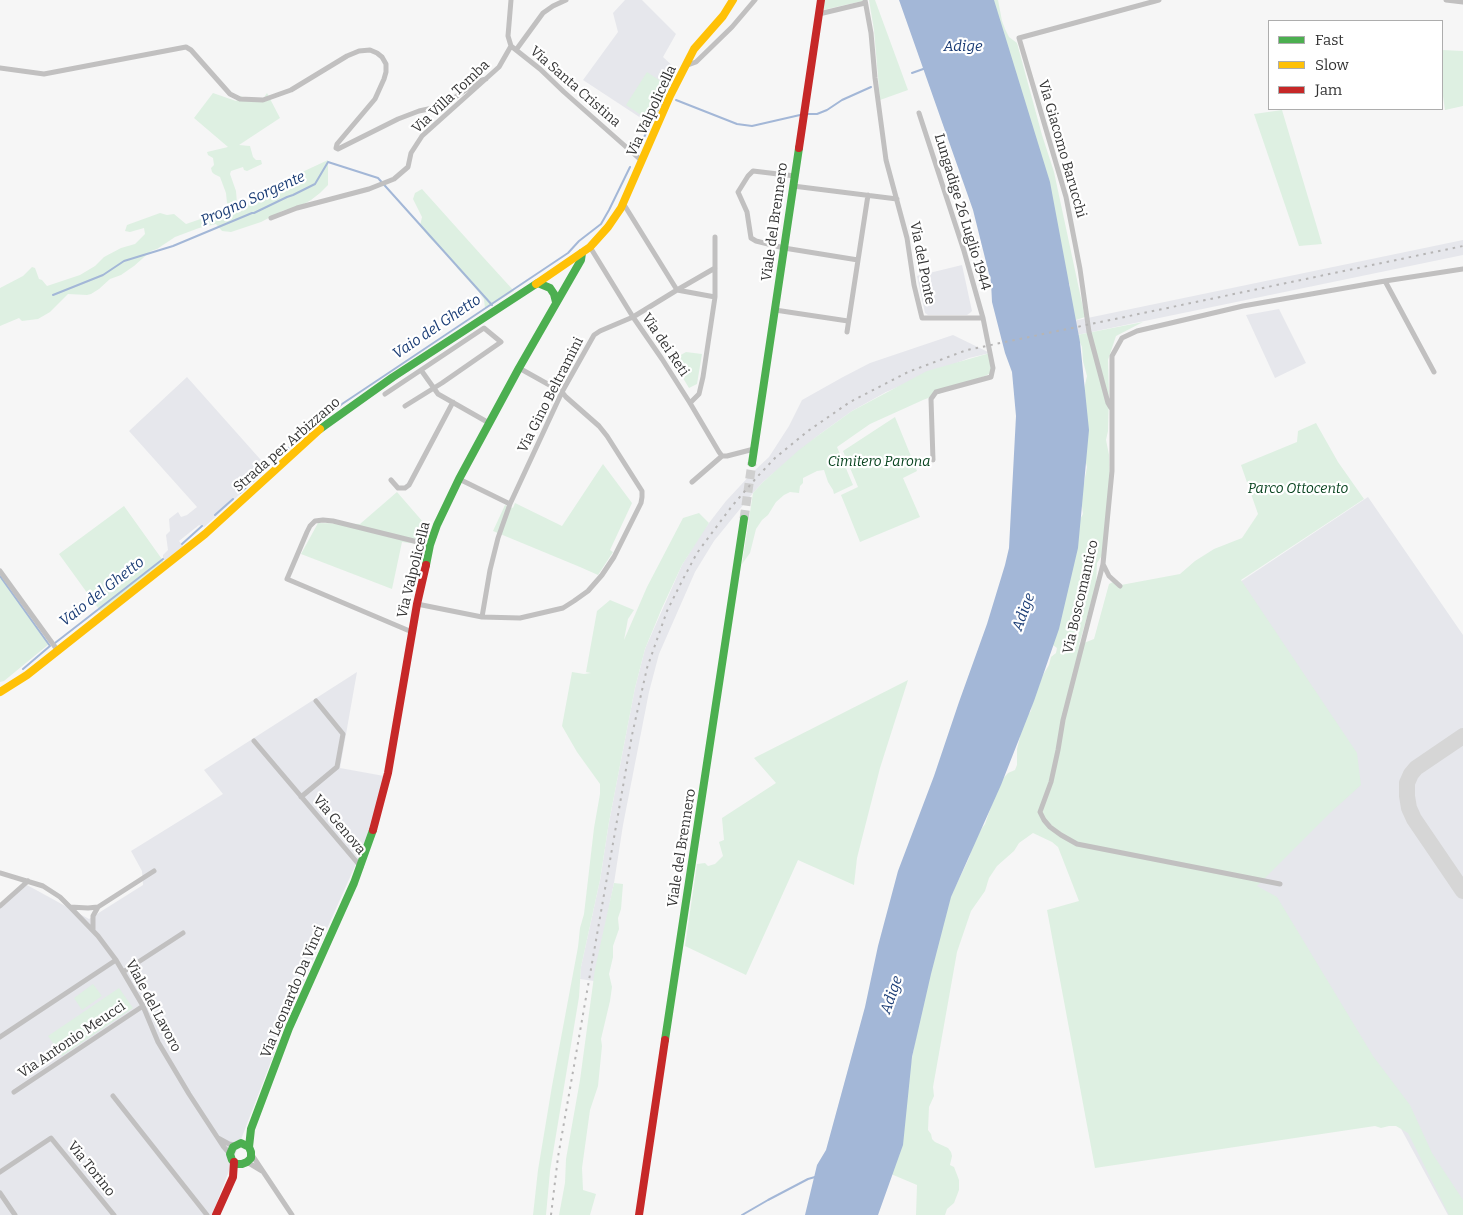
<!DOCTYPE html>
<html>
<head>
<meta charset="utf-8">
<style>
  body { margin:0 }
  #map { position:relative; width:1463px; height:1215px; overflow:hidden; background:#f6f6f6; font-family:Bitter,serif }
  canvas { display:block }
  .legend { position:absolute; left:1268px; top:20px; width:175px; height:90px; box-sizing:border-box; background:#fff; border:1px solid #adadad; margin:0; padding:6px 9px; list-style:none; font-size:15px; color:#333 }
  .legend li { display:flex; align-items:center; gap:10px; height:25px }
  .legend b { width:25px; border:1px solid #adadad }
</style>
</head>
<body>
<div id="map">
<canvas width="1463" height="1215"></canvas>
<ul class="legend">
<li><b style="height:6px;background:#4caf50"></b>Fast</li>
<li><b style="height:6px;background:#ffc107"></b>Slow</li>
<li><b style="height:6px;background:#c62828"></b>Jam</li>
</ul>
</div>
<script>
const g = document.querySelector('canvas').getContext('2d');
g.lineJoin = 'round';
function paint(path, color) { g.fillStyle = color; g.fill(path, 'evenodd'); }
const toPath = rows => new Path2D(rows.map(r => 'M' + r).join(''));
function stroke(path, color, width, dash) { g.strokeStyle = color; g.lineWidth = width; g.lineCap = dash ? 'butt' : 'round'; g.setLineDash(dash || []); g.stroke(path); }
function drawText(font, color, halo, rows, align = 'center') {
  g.font = font + ' Bitter,serif'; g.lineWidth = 4.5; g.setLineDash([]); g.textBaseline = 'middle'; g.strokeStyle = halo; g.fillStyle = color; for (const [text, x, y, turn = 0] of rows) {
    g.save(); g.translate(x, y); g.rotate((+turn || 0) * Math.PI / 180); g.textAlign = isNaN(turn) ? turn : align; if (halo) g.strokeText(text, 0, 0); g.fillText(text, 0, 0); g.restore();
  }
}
paint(toPath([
  [625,0,642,0,676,34,663,57,676,69,650,124,583,80,618,32,613,13],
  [1463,240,1463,255,1077,335,1073,321],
  [962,265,972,311,970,313,967,315,928,315,925,313,917,276],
  [1279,309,1306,363,1275,378,1246,315],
  [953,335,990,353,969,358,886,392,852,411,820,434,763,482,753,493,714,541,695,572,659,654,649,692,623,825,614,883,594,981,580,979,581,967,600,880,609,822,635,688,645,649,682,565,702,532,726,501,753,472,769,457,789,426,802,400,843,377,870,363],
  [187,377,268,468,211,521,204,527,199,525,179,541,183,546,165,561,163,559,163,555,168,550,166,535,170,531,169,519,178,512,181,517,187,515,197,507,129,431],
  [1368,497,1463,635,1463,1215,1448,1215,1399,1125,1081,653,1240,582],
  [357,672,340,768,384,776,377,811,368,837,313,960,280,1038,212,1215,0,1215,0,906,27,885,89,919,143,885,142,871,131,851,223,794,204,770]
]), '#e6e7ec');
paint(toPath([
  [824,0,862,0,863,1,823,10],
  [869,0,875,0,908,90,880,100,874,30],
  [989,0,998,0,1002,21,1005,29,1009,37,1017,43,1042,135,1054,172,1085,317,1073,321,1069,291,1070,285,1066,278],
  [1442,50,1463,51,1463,106,1445,110,1442,89],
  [647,72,665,84,644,117,626,105],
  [213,93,236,101,241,96,245,99,263,99,267,93,280,118,239,145,250,146,253,157,256,160,261,160,262,164,247,171,244,170,243,167,231,171,230,174,236,191,237,203,240,205,273,189,298,174,328,160,328,185,320,193,311,200,302,205,282,211,261,222,231,232,222,231,216,224,199,228,175,237,157,249,151,251,134,266,121,275,110,279,99,289,91,294,87,295,68,294,50,312,38,319,22,321,19,318,0,326,0,288,23,276,32,267,35,268,39,279,42,280,47,286,80,275,95,266,104,257,121,248,135,244,145,234,144,228,130,232,125,231,127,225,160,213,167,215,174,214,186,224,230,209,227,203,226,193,220,177,214,174,212,172,211,168,214,165,213,158,208,155,207,152,228,147,194,118],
  [1282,110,1322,244,1299,246,1254,114],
  [422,189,483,257,514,291,485,309,484,299,478,291,457,268,455,263,429,237,420,226,422,217,413,199,415,193],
  [1143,322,1116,336,1108,360,1109,395,1108,431,1106,440,1109,455,1110,481,1103,554,1097,563,1096,585,1079,645,1094,639,1109,584,1117,580,1121,585,1180,574,1195,561,1214,549,1242,538,1258,514,1241,465,1297,442,1298,431,1316,423,1338,462,1364,499,1241,580,1357,753,1361,785,1330,813,1257,886,1277,897,1373,1056,1410,1105,1432,1153,1463,1200,1463,1215,1449,1215,1408,1133,1396,1126,1389,1126,1381,1128,1375,1126,1095,1168,1047,910,1079,901,1058,847,1052,842,1033,833,1019,843,1014,851,997,866,989,878,985,891,971,911,957,952,933,1087,934,1096,929,1107,928,1130,931,1134,932,1139,935,1142,948,1148,951,1152,952,1156,950,1165,954,1167,959,1180,959,1190,954,1203,947,1209,945,1215,916,1215,917,1185,891,1174,902,1108,939,921,969,858,973,844,982,828,985,824,992,804,997,786,1008,773,1015,770,1017,765,1017,749,1020,737,1019,723,1031,711,1032,701,1043,675,1049,665,1051,657,1056,653,1057,648,1050,643,1077,525,1083,514,1082,507,1079,500,1079,485,1084,483,1087,467,1082,447,1082,398,1087,376,1083,361,1082,347,1077,335],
  [686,352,702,354,697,384,689,388,672,360],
  [990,353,993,372,985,376,923,400,870,424,837,447,853,485,834,494,833,490,828,482,824,470,817,471,803,478,803,483,800,486,799,493,790,492,784,495,776,502,768,515,762,520,756,529,750,553,742,564,753,493,763,482,799,450,820,434,852,411,927,371],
  [895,417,917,471,903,478,920,517,860,542,841,495,858,487,843,451],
  [603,464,632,503,610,550,613,552,598,575,580,567,493,531,505,505,513,508,515,503,562,526],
  [397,492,430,530,425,545,402,542,392,589,301,554,318,523,360,524],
  [124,506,164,562,101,612,59,554],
  [699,513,709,523,682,565,662,608,645,649,635,688,609,822,600,880,581,967,579,997,550,1171,546,1215,533,1215,538,1170,552,1086,578,947,580,928,584,914,594,828,600,794,600,784,577,752,562,726,572,672,584,674,591,673,586,672,597,611,610,600,634,610,628,619,624,640,647,587,683,518],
  [1,578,49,644,4,681,0,682,0,579],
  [908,680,880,768,857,858,854,885,798,860,746,975,685,946,697,864,705,863,708,866,715,864,723,856,719,842,724,840,722,818,776,783,754,758],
  [614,883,623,884,621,909,618,918,619,929,613,946,613,957,609,974,612,987,610,1001,601,1039,602,1046,598,1086,590,1110,582,1168,583,1190,596,1194,590,1215,559,1215,565,1183,566,1159,580,1080,595,969],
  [93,984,102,996,82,1010,74,998],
  [119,988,133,1008,62,1056,48,1036]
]), '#def0e2');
paint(toPath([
  [899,0,994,0,1050,182,1080,342,1089,430,1078,548,1059,629,1034,701,1001,785,951,897,931,974,912,1057,903,1145,878,1215,805,1215,817,1165,826,1150,865,1007,878,946,898,871,934,776,959,702,987,624,1005,565,1009,548,1016,416,1012,372,1005,353,992,302,991,282,973,210]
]), '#a3b7d7');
stroke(toPath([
  [912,73,926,68],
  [676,100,737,124,752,126,800,115],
  [807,114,817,114,827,110,842,100,871,87],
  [637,151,664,98],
  [53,295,103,275,124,261,173,246,252,213,254,213,287,197,293,195,315,184,328,162,378,178,492,305],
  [240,493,295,442,342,404,568,253,579,241,601,224,609,210,630,167],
  [215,515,233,499],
  [182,544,202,526],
  [0,576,50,646],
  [55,643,163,559],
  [23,669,50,646],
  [742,1215,768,1200,808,1179,815,1177]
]), '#a3b7d7', 2);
stroke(toPath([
  [1463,736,1416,768,1411,774,1407,783,1407,796,1409,808,1414,819,1463,891]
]), '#d6d6d6', 16);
stroke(toPath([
  [744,519,752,463]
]), '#cfcfcf', 9, [9, 4.5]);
stroke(toPath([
  [511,0,508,36,511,46,540,69,564,92,642,161],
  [865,0,871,33,875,78,886,160,907,238,914,285,922,318,983,318],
  [1446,0,1463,2],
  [819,14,865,3],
  [516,50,543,13,553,6,566,0],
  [685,66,696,62,732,27,755,0],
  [0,68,44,74,186,47,191,50,230,94,240,99,263,100,291,90,347,56,359,51,370,50,377,53,382,57,386,64,386,72,384,79,375,99,337,144,336,148,338,149,398,119,419,111,442,106,479,81,486,79],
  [919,113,964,251,983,318,993,368,991,377,936,392,931,399,933,460],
  [795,176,753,171,748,176,738,192,747,212,751,238,756,241,784,248,858,260],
  [793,186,897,199],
  [623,203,677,290,715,268],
  [271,218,297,208,369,189,394,179,408,167,411,153,422,136,499,67,511,46],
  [590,247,633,317,662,359,690,403,719,452,722,456,727,456,754,449],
  [1385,281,1434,372],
  [775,310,848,321],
  [847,332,868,195],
  [421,370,438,394,489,423],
  [385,394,484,328,501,342,442,383,405,406],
  [690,403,699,394,703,377,715,297,715,237],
  [1111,408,1108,403,1089,332,1080,269,1066,197,1019,38,1159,0],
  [459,479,510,504],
  [391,480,398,488,405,488,409,485,453,402],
  [692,482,722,456],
  [1103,564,1109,576,1120,586],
  [0,571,58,651],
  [417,604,482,617,520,618,563,608,574,601,588,591,602,575,614,557,641,503,642,497,642,491,607,436,599,426,566,397,562,392,519,368],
  [482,617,490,570,498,538,510,504,562,392,594,335,600,331,633,317,677,290,715,297],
  [412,632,287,579,307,532,310,526,315,521,323,520,333,521,430,545],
  [254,741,361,867],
  [301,797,337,767,343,734,316,701],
  [0,873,43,886,60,897,70,907,98,936,116,960,143,1006,158,1042,189,1094,223,1146,230,1154],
  [1280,884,1077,844,1061,835,1050,827,1044,820,1040,812,1051,782,1058,750,1063,720,1103,564,1112,471,1112,356,1122,338,1137,331,1243,306,1385,281,1463,269],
  [0,906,28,881],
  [70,907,88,908,98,907,154,871],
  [93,930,93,916,98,907],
  [123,972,183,933],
  [0,1037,116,960],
  [14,1092,143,1006],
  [113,1096,207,1215],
  [218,1138,229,1144,235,1145],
  [252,1155,292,1215],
  [247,1162,262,1171],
  [0,1172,51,1138,114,1215],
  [0,1193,15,1215]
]), '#c1c0c0', 5);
stroke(toPath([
  [538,283,550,288,554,294,556,302],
  [320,429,393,377,536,284],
  [752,463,799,148],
  [426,565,430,545,437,525,459,479,519,368,581,260,582,253],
  [665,1040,744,519],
  [249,1147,241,1143,233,1147,230,1154,232,1160,236,1164,242,1164,247,1162,251,1158,251,1152,249,1147,251,1129,289,1028,354,883,373,830]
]), '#4caf50', 8);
stroke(toPath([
  [536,284,590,247,608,227,621,208,670,96,694,49,723,16,733,0],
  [0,692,27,675,205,534,320,429]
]), '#ffc107', 8);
stroke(toPath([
  [799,148,821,0],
  [373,830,388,773,417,604,426,565],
  [216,1215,233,1177,234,1162],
  [639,1215,665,1040]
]), '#c62828', 8);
stroke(toPath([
  [551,1215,558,1157,632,735,647,668,667,611,682,581,697,553,732,506,758,476,775,458,808,431,850,402,908,372,967,350,1463,246]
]), '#b6b5b5', 2, [2.5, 5]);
drawText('14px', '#333', '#fff', [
  ["Via Santa Cristina",575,87,41],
  ["Via Villa Tomba",451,97,-43],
  ["Via Valpolicella",652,111,-65],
  ["Via Giacomo Barucchi",1062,149,74],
  ["Lungadige 26 Luglio 1944",962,212,73],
  ["Viale del Brennero",775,222,-82],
  ["Via del Ponte",922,263,79],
  ["Via dei Reti",665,345,56],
  ["Via Gino Beltramini",551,395,-63],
  ["Strada per Arbizzano",287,445,-41],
  ["Via Valpolicella",414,570,-76],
  ["Via Boscomantico",1081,597,-77],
  ["Via Genova",339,825,50],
  ["Viale del Brennero",682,848,-81],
  ["Via Leonardo Da Vinci",293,992,-67],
  ["Viale del Lavoro",153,1006,62],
  ["Via Antonio Meucci",72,1040,-34],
  ["Via Torino",91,1169,51]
]);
drawText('italic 14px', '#094420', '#fff', [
  ["Cimitero Parona",879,462],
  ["Parco Ottocento",1298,489]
]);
drawText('italic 15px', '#1a3c75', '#fff', [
  ["Adige",963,47],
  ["Progno Sorgente",253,199,-24],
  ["Vaio del Ghetto",437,327,-34],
  ["Vaio del Ghetto",102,592,-38],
  ["Adige",1024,612,-70],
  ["Adige",892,995,-71]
]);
</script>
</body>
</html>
